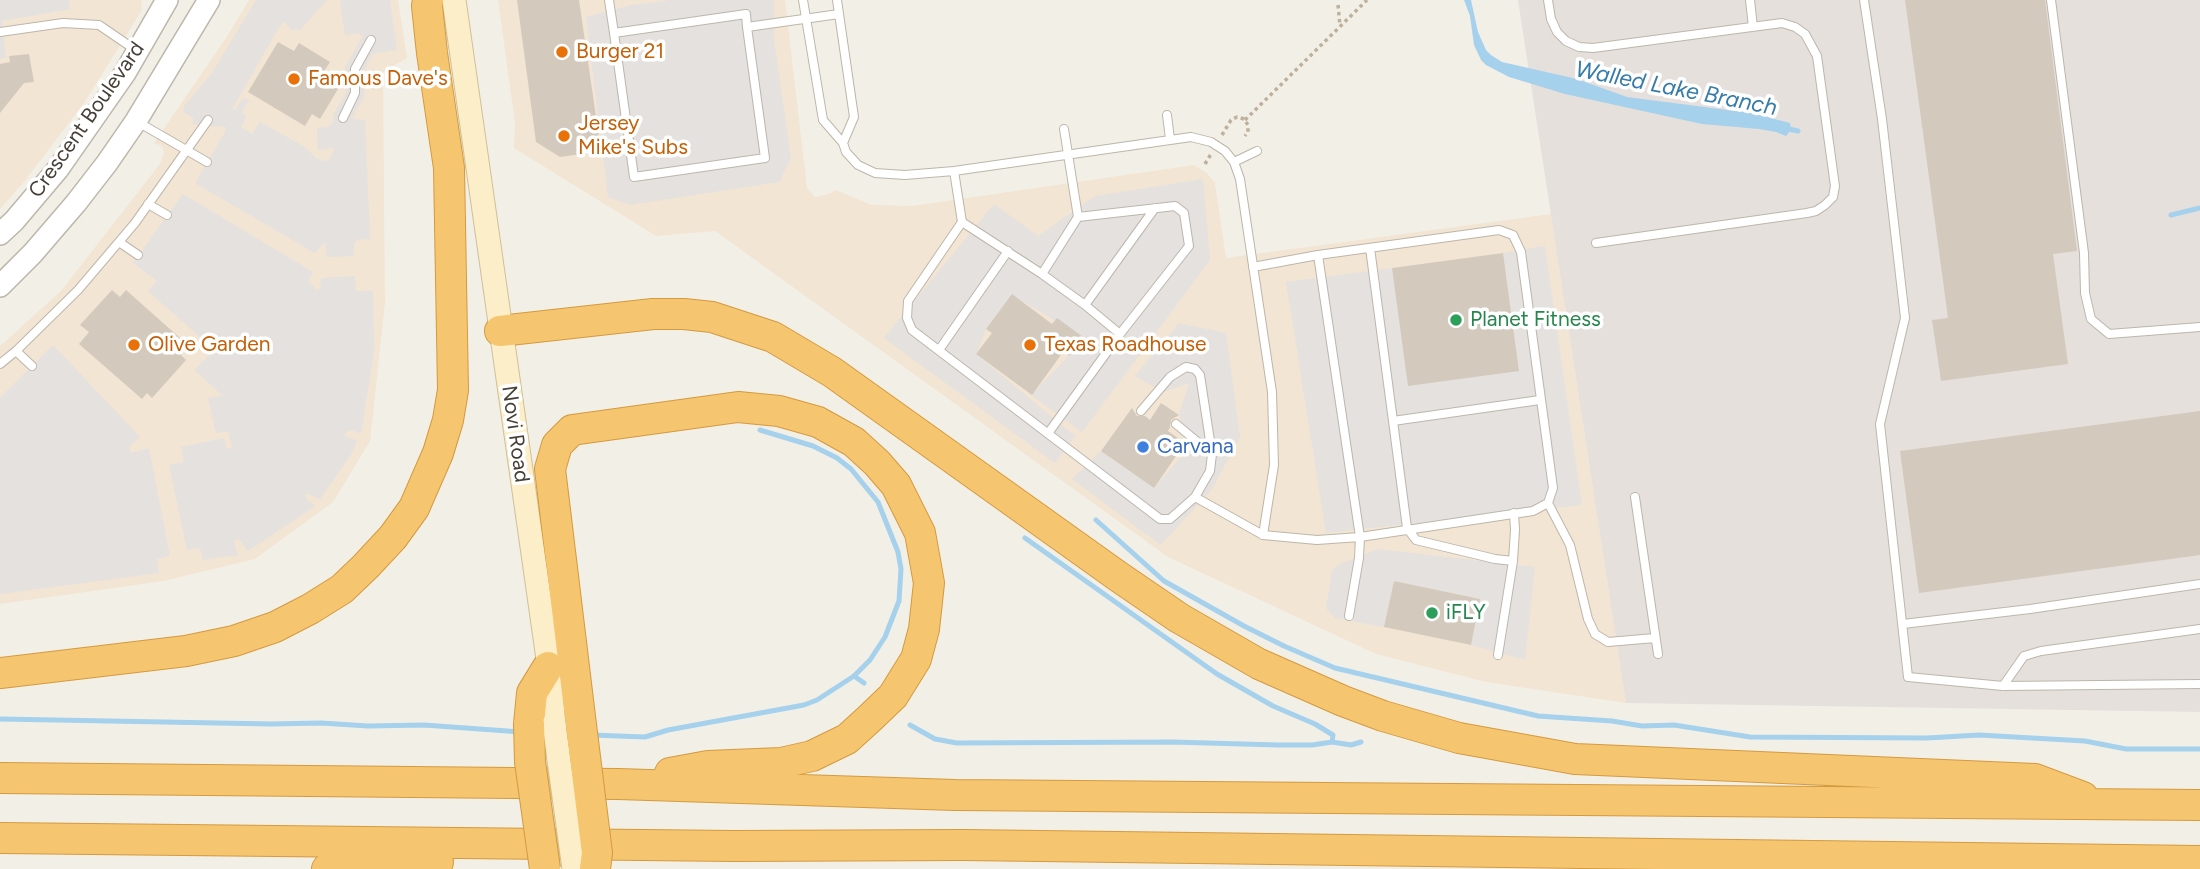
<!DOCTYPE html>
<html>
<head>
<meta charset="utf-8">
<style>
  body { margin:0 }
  canvas { display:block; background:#f2efe7 }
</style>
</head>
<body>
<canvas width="2200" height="869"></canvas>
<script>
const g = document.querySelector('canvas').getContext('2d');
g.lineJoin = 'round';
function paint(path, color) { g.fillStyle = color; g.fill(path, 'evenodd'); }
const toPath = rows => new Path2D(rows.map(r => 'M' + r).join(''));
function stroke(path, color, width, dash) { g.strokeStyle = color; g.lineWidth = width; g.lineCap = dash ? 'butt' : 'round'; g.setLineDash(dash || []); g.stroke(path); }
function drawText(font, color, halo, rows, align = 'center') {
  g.font = font + ' Figtree,sans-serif'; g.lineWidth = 7; g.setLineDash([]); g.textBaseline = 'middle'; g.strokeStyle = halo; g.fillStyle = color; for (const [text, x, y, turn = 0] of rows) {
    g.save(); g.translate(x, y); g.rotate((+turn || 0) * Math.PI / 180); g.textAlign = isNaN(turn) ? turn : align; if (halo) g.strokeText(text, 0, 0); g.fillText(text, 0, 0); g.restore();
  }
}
paint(toPath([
  [0,0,141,0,142,10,84,103,24,182,0,209],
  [249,0,398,0,407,58,383,72,385,303,370,441,333,502,255,559,164,581,0,604,0,346,61,291,159,165,164,154,162,146,154,143,228,35],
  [498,0,785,0,807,188,815,197,829,194,836,190,871,205,912,206,1194,165,1207,173,1215,183,1226,258,1551,214,1626,703,1486,682,1376,654,1168,557,715,231,656,236,514,148,515,123]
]), '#f3e5d3');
paint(toPath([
  [1518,0,2200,0,2200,712,1626,703]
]), '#e5e0dc');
paint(toPath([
  [0,0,69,0,70,9,2,21,6,58,0,59],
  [256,0,327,0,299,31,296,28,293,31,284,22,281,24,232,109,235,110,243,98,249,100,242,112,246,117,241,127,252,134,260,122,305,147,316,158,324,161,329,160,334,150,332,148,318,150,317,128,328,127,332,124,334,113,346,93,345,67,362,37,358,33,345,35,340,0,390,0,397,50,372,54,364,72,364,97,353,116,353,119,365,120,370,239,357,240,354,243,354,256,327,257,325,242,315,253,195,183,225,132,226,127,192,124,194,119,183,111,184,106,212,73],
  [671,0,774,0,774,39,791,158,779,182,630,205,608,197,586,17,631,5],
  [1203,179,1210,260,1082,432,1031,395,1069,356,1083,337,1012,295,986,329,976,354,1075,436,1055,463,884,338,994,204,1038,236,1095,196],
  [183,194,313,272,308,282,317,290,320,288,321,278,355,276,356,291,373,291,374,352,361,433,349,430,345,434,346,437,357,440,352,453,320,499,306,493,306,499,315,506,248,551,239,539,235,540,234,543,238,555,203,560,200,548,187,550,169,465,184,462,181,447,224,438,227,449,232,448,228,431,216,433,208,398,221,396,221,394,194,370,214,351,217,344,215,338,213,337,208,344,148,291,157,281,133,263],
  [1545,246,1582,505,1326,533,1286,282,1392,268,1519,370,1503,253],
  [1179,323,1226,333,1240,437,1212,489,1161,545,1072,479,1101,451,1154,488,1191,446,1179,415,1189,383,1163,392,1135,376],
  [53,345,140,437,129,447,131,453,149,448,170,556,157,559,159,573,0,594,0,398],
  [1377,549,1535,567,1525,660,1471,645,1480,599,1394,581,1384,627,1335,618,1326,608,1332,570,1340,564]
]), '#e4e1df');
paint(toPath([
  [1464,0,1471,0,1478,32,1486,50,1491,55,1502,62,1577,79,1627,97,1751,113,1790,123,1791,130,1786,136,1776,132,1759,129,1702,124,1565,94,1509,77,1486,65,1481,60,1474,45,1470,16]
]), '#a6d1ec');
stroke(toPath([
  [1784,128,1798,131],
  [2171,215,2200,208],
  [1096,520,1164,581,1244,626,1284,646,1335,668,1538,716,1612,721,1642,726,1674,725,1750,737,1927,738,1979,735,2085,741,2126,749,2200,749],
  [1025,538,1217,674,1273,706,1315,724,1333,735,1332,742],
  [854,676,864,683],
  [0,719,272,724,321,723,368,726,424,725,521,732],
  [910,725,935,739,957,743,1172,742,1278,745,1312,745,1332,742,1351,745,1361,742],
  [591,735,645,737,668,730,804,705,817,700,854,676,870,660,885,637,899,601,901,569,898,552,878,502,851,469,837,458,813,446,760,430]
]), '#a6d1ec', 5);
paint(toPath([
  [517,0,579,0,601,151,560,157,536,142],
  [1905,0,2045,0,2077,251,2053,254,2068,364,1941,381,1932,320,1948,318],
  [278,42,294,51,299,43,330,62,323,73,341,84,320,119,312,114,305,126,248,92],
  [29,54,34,82,24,83,0,113,0,64,10,62,9,56],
  [1503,253,1519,371,1408,386,1392,268],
  [112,290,120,297,126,290,189,346,181,355,186,360,152,398,147,393,142,399,79,344,89,332,80,325],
  [1012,294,1052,324,1057,318,1083,337,1069,356,1063,352,1032,395,976,354,992,333,986,329],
  [1161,403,1179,415,1171,420,1170,427,1168,431,1185,443,1154,488,1101,451,1132,408,1137,416,1145,416,1150,420],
  [2200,411,2200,555,1919,593,1900,451],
  [1394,581,1480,599,1471,645,1384,627]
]), '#d3cabd');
const service = toPath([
  [609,0,614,33],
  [803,0,823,120,843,143,846,152,858,165,875,173,905,175,954,171,1191,137,1211,142,1225,151,1234,162,1240,179,1272,392,1274,465,1263,535],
  [837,0,854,117,843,143],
  [1548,0,1551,19,1557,32,1566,41,1579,47,1593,48,1782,23,1795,27,1805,34,1817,56,1835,186,1833,197,1825,205,1816,211,1807,213,1596,243],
  [1750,0,1753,27],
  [1864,0,1882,119,1905,318,1880,424,1908,677,2003,686,2200,684],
  [2051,0,2084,253,2085,293,2091,319,2109,334,2200,327],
  [747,27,765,158,634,177,614,33,746,14,747,27,839,14],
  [0,32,63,23,99,25,137,51],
  [1167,115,1170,139],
  [343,118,355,93,355,69,371,40],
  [136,121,207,162],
  [1064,129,1078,217,1042,274,1085,305,1120,334],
  [1234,162,1257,151],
  [954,171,962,222,908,301,907,318,912,330,1160,519,1170,519,1195,497,1263,535,1317,540,1360,537,1533,511,1548,503,1553,488,1521,252,1513,235,1499,230,1318,255,1253,267],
  [148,204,167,215],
  [962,222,1042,274],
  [119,242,138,255],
  [1370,248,1393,421,1540,400],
  [1318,255,1360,537,1359,558,1349,616],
  [1085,305,1155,208],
  [939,350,1008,251],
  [16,351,32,366],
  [0,364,16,351,78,290,135,223,208,120],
  [1141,411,1170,377,1186,367,1195,369,1200,375,1212,454,1210,471,1195,497],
  [1393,421,1407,528,1416,540,1495,559,1513,561],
  [1176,424,1212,454],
  [1049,432,1120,334,1189,246,1184,213,1175,206,1078,217],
  [1635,497,1658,654],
  [1548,503,1570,545,1588,619,1595,634,1608,642,1655,638],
  [1903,624,2030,609,2200,584],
  [1498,655,1513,561,1515,530,1514,513],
  [2003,686,2024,656,2041,651,2200,629]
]);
const tertiary = toPath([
  [0,234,14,221,58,169,125,73,167,0],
  [0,286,33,253,76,203,107,163,136,121,209,0]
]);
const secondary = toPath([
  [454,0,548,659,554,724]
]);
const motorway = toPath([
  [500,331,653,314,684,314,712,317,773,337,832,372,1119,577,1179,618,1259,664,1343,701,1383,716,1459,738,1575,759,2035,779,2083,797],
  [0,673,186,651,234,641,275,627,310,609,342,589,366,566,393,537,414,508,438,453,448,420,453,390,449,168,432,53,427,6,428,0],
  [529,724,532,693,548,667],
  [581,725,550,469,557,445,572,430,738,407,779,411,818,422,854,442,877,463,896,485,920,533,929,583,924,629,916,659,893,696,869,719,847,739,812,756,781,763,708,766,670,773],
  [0,778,618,784,955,795,2200,805],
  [0,838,734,846,963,845,2200,861],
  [327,869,341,864,438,862]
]);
stroke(service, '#bdb6aa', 10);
stroke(tertiary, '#bdb6aa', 24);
stroke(secondary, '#d0c099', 25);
stroke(motorway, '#d49a3f', 32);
stroke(toPath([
  [1338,5,1340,26],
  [1245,120,1367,0],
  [1222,135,1231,120,1237,117,1244,119,1248,125,1248,132,1245,136],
  [1205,164,1211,154]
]), '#beb19c', 3.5, [3.5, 3.5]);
stroke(service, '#fff', 8);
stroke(tertiary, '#fff', 21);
stroke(secondary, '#fbeec8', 23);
stroke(motorway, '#f5c66f', 30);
const secondaryBridge = toPath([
  [554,724,574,869]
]);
const motorwayBridge = toPath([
  [529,724,530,762,545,869],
  [581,725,597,853,595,869]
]);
stroke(secondaryBridge, '#d0c099', 25, []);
stroke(motorwayBridge, '#d49a3f', 32, []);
stroke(secondaryBridge, '#fbeec8', 23);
stroke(motorwayBridge, '#f5c66f', 30);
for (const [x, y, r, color] of [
  [562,52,7,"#e8710a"],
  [294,79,7,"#e8710a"],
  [564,136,7,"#e8710a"],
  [1456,320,7,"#2e9e5b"],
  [134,345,7,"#e8710a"],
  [1030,345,7,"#e8710a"],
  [1143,447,7,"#3f7fe0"],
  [1432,613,7,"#2e9e5b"]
]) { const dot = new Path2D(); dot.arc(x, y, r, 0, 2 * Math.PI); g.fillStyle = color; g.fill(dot); stroke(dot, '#fff', 2.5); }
drawText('21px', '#c56008', '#fff', [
  ["Burger 21",576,52],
  ["Famous Dave's",308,79],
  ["Jersey",578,124],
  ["Mike's Subs",578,148],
  ["Olive Garden",148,345],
  ["Texas Roadhouse",1044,345]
], 'left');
drawText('21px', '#453f36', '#fff', [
  ["Crescent Boulevard",87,120,-55],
  ["Novi Road",515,434,82]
]);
drawText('21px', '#27864d', '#fff', [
  ["Planet Fitness",1470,320],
  ["iFLY",1446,613]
], 'left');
drawText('21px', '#366cbe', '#fff', [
  ["Carvana",1157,447]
], 'left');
drawText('italic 23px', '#367caa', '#fff', [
  ["Walled Lake Branch",1676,89,11]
]);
</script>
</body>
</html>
